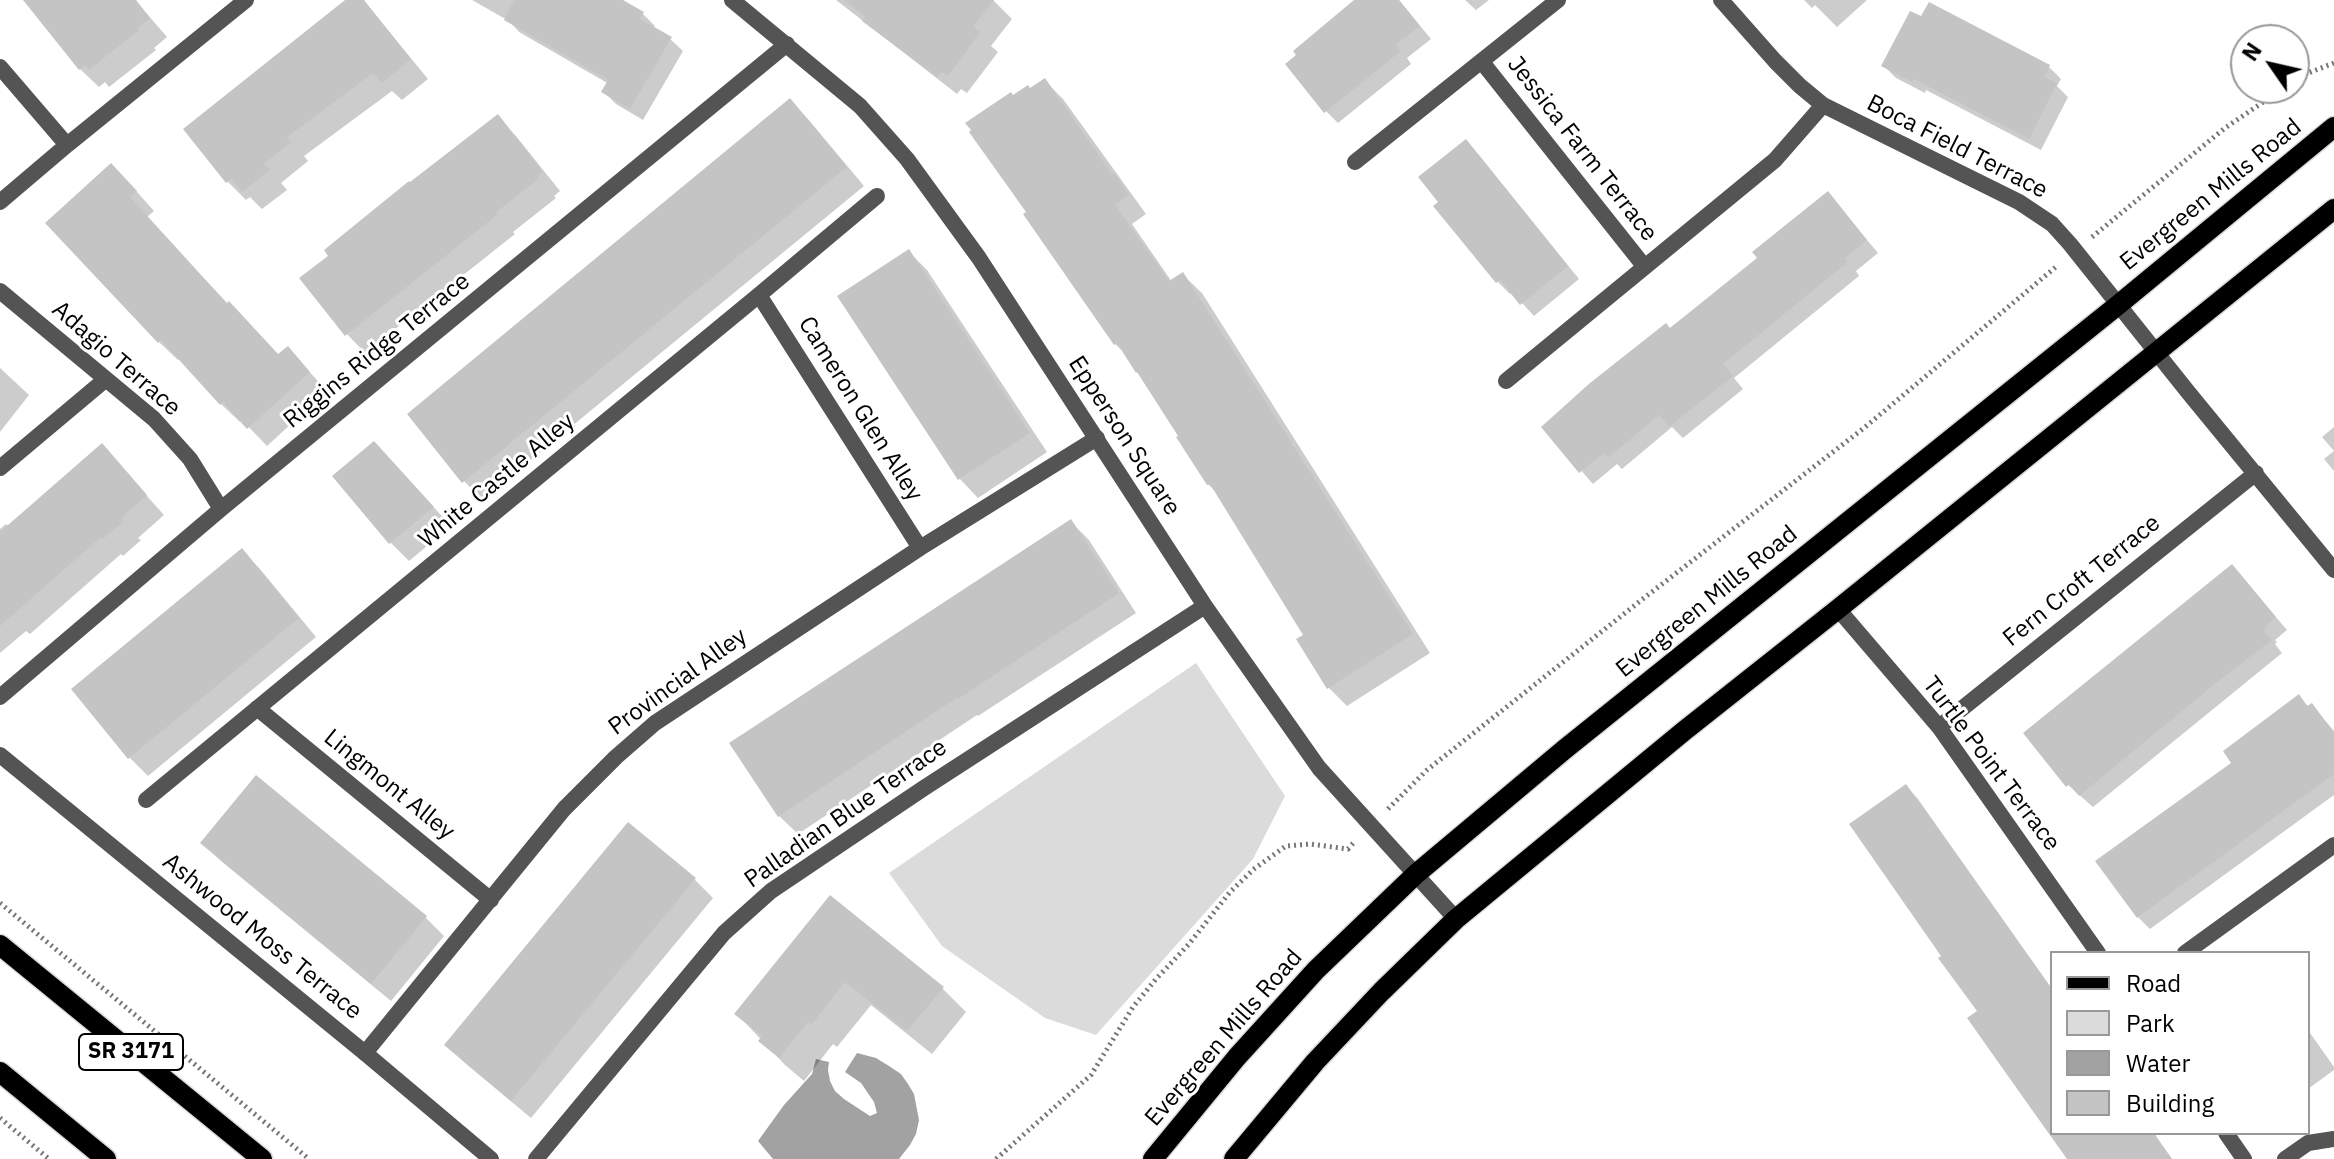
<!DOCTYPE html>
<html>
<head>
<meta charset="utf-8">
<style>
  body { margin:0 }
  #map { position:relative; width:2334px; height:1159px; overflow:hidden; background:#fff; font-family:"IBM Plex Sans",sans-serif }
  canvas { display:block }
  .legend { position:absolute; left:2050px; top:951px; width:260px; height:184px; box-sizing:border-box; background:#fff; border:2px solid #999; margin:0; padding:10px 14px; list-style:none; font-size:24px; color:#000 }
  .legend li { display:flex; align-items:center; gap:16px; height:40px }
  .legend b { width:40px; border:2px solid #999 }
  .north { position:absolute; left:2230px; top:24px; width:80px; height:80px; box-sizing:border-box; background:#fff; border:2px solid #999; border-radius:50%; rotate:304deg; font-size:22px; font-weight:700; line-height:32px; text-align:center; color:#000 }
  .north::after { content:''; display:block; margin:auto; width:28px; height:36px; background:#000; clip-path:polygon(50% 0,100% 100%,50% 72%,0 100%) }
</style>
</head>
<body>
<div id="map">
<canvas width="2334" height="1159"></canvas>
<ul class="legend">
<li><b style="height:10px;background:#000"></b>Road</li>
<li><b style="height:22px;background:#dbdbdb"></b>Park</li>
<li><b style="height:22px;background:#a2a2a2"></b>Water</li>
<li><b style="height:22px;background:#c4c4c4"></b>Building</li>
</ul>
<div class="north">N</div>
</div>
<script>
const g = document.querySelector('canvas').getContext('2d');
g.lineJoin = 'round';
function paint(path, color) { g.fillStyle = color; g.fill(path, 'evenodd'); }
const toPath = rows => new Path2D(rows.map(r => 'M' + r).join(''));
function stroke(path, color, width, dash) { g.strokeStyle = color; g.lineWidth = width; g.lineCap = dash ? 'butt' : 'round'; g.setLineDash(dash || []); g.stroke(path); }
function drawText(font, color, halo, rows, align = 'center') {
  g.font = font + ' "IBM Plex Sans",sans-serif'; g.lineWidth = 6; g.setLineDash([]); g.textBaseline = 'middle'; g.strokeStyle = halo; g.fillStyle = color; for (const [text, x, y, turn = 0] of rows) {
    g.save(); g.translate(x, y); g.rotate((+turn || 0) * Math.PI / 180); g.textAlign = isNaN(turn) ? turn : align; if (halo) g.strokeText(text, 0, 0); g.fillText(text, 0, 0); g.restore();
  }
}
paint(toPath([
  [1196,663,1285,796,1253,859,1096,1035,1045,1018,942,946,889,873]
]), '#dbdbdb');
paint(toPath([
  [857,1053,876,1058,889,1066,901,1074,908,1084,914,1094,919,1120,916,1134,910,1145,899,1159,773,1159,758,1141,784,1105,812,1074,816,1059,829,1062,828,1070,830,1081,835,1091,844,1099,870,1116,877,1113,874,1102,861,1083,845,1072]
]), '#a2a2a2');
paint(toPath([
  [24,0,135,0,167,37,154,48,156,50,109,87,105,82,99,87,80,69],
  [348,0,363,0,428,79,402,100,392,91,304,156,308,161,281,183,287,190,262,209,250,197,246,200,228,182],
  [472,0,620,0,643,14,655,26,653,29,670,39,683,51,643,120,616,104,604,92,609,84,519,32,509,21],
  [836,0,993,0,1012,19,991,46,998,52,967,93,961,89,957,94],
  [1358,0,1399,0,1431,39,1407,58,1411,64,1338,123,1326,111],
  [1465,0,1489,0,1476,10],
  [1804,0,1867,0,1837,27,1815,5,1812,8],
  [1884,66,2049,67,2061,79,2057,86,2068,97,2041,150,1926,90,1925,93,1896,78],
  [1045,81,1063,99,1146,214,1132,224,1172,282,1183,275,1202,293,1430,653,1347,706,1329,688,1306,635,1219,495,1208,484,1181,436,1127,355,1115,344,1029,212,1014,97,1031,91],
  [790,100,808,119,864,186,482,500,464,481],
  [497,117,516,136,560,191,554,196,556,198,513,232,515,234,365,353,347,334],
  [1478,154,1579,279,1534,316,1512,292,1510,294,1498,282,1436,206],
  [130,184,154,211,147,217,221,298,279,356,306,368,327,391,267,446,242,420,240,422,221,404,180,358,178,360,159,342,48,223],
  [1828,194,1878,253,1856,271,1859,276,1734,378,1743,389,1683,438,1672,427,1622,469,1617,464,1593,484,1543,427,1760,258],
  [909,252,927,270,1047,452,978,498,960,479,840,297],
  [0,368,29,395,0,432],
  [2334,427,2334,451,2322,437],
  [102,446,164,515,138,538,141,540,123,556,121,554,30,634,26,631,0,653,0,529,6,524,9,527],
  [2334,451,2334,471,2324,459],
  [392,462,451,526,409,561,391,543,335,477],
  [1070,521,1089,540,1136,613,978,716,977,715,798,834,779,816],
  [242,551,260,569,316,637,148,776,130,758,74,689],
  [2232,566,2287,630,2275,640,2277,642,2275,644,2282,653,2093,807,2068,785,2026,734],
  [2299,697,2309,707,2312,705,2334,731,2334,795,2150,929,2138,917,2234,763],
  [257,778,426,918,444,936,391,1001,221,861,203,843],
  [1906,786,1918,799,2052,989,2052,1133,2154,1133,2172,1159,2070,1159,1970,1018,1980,1012,1944,956],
  [628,824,695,880,713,898,531,1118,465,1063,446,1045],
  [830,898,942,988,966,1012,932,1054,871,1005,837,1047,833,1044,804,1081,785,1065,737,1014],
  [2308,1030,2334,1067,2334,1070,2308,1089]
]), '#0003');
paint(toPath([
  [23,0,136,0,150,18,137,28,139,30,89,70,85,65,79,70],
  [345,0,364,0,411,59,382,83,373,73,287,137,291,142,264,164,270,170,242,192,232,179,226,183,183,129],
  [514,0,623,0,644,12,640,19,672,37,630,109,601,92,608,80,504,20],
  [844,0,994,0,973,27,980,32,948,76,942,72,937,77,862,21,865,17],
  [1354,0,1399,0,1420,26,1396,45,1401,51,1324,113,1285,64,1296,55,1293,51],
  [1929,2,2050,65,2044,77,2057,83,2029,139,1914,79,1912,82,1881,66,1910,11,1921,16],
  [1045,78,1112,174,1114,173,1129,195,1115,205,1169,281,1183,272,1413,634,1327,689,1296,639,1303,635,1210,484,1207,485,1176,437,1178,436,1137,372,1136,373,1117,343,1114,345,1023,214,1026,212,969,132,971,130,965,123,1011,92,1013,95,1028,85,1030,88],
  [790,98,847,167,462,483,407,414],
  [498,114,543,172,537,177,539,179,496,212,498,214,345,336,299,278,328,256,324,250,409,181,410,182],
  [1466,139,1568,266,1520,305,1500,280,1496,283,1433,206,1438,202,1418,177],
  [111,163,137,191,130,197,202,276,227,303,229,301,278,354,288,346,310,372,247,429,223,402,220,405,161,340,158,343,45,223],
  [1828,191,1867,240,1845,258,1848,262,1723,364,1733,376,1669,427,1659,415,1608,458,1604,453,1579,473,1541,427,1590,383,1666,323,1670,328,1757,258,1752,252],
  [909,249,1030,433,958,480,837,296],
  [374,441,434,507,389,544,332,476],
  [102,443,147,495,121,518,124,521,103,539,101,537,0,626,0,532],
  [1071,519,1119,593,958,699,958,697,778,817,729,743],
  [242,548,299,618,128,759,71,689],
  [2232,564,2276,617,2264,627,2266,629,2264,631,2272,640,2221,679,2079,796,2069,784,2066,787,2023,733],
  [2299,694,2307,706,2312,703,2334,733,2334,774,2137,918,2095,861,2231,763,2223,751],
  [256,775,427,916,371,984,200,843],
  [1906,784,2052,989,2052,1133,2153,1133,2172,1159,2067,1159,2020,1093,1967,1018,1977,1011,1938,958,1941,956,1849,824],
  [628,822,696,878,511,1101,444,1045],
  [830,895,944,987,907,1031,845,982,812,1024,808,1022,779,1058,758,1041,762,1036,734,1014]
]), '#c4c4c4');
const primary = toPath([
  [0,945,262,1159],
  [0,1072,106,1159],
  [1153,1159,1237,1057,1316,970,1416,874,1565,749,2118,305,2334,127],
  [1234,1159,1315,1062,1381,992,1456,919,1684,731,1838,609,2334,209]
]);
stroke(primary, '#dbdbdb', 23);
stroke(toPath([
  [2294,81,2303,75,2334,63],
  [2092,237,2225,128,2284,88],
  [1388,809,1427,770,1644,598,1864,428,2057,266],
  [0,903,309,1159],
  [0,1118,49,1159],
  [996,1159,1091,1075,1133,1007,1156,979,1189,944,1230,892,1254,869,1286,846,1310,844,1348,849,1355,841]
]), '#767676', 5, [2, 4]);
stroke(toPath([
  [759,295,920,548],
  [257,708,491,900],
  [146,800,759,295,877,196],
  [365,1053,564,809,616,757,655,723,920,548,1097,438]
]), '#545454', 16);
stroke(toPath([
  [732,0,860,106,907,159,979,258,1205,606,1319,768,1456,919],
  [1721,0,1775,61,1800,86,1823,105,2019,202,2052,224,2070,244,2188,392,2334,570],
  [1482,62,1644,266],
  [0,67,67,145],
  [1355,162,1558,0],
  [0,202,67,145,246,0],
  [0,291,154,419,190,459,221,509],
  [1506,381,1775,160,1823,105],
  [0,468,106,379],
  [1838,609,1939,727,2098,953],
  [0,697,221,509,787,44],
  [1939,727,2256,473],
  [0,755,365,1053,491,1159],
  [2185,953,2334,845],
  [2226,1133,2244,1159],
  [536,1159,724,933,771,891,924,788,1205,606],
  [2285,1159,2308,1143,2334,1139]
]), '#545454', 16);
stroke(primary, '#000', 20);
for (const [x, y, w] of [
  [131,1052,104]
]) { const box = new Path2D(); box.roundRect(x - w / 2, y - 18, w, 36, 6); g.fillStyle = '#fff'; g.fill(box); stroke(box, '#000', 2); }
drawText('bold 22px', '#000', null, [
  ["SR 3171",131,1052]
]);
drawText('24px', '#000', '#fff', [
  ["Boca Field Terrace",1957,147,27],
  ["Jessica Farm Terrace",1582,149,52],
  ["Evergreen Mills Road",2211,195,-39],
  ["Riggins Ridge Terrace",377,351,-39],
  ["Adagio Terrace",116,359,41],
  ["Cameron Glen Alley",860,409,58],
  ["Epperson Square",1124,436,57],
  ["White Castle Alley",497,481,-40],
  ["Fern Croft Terrace",2082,581,-39],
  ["Evergreen Mills Road",1707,602,-39],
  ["Provincial Alley",678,682,-36],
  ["Turtle Point Terrace",1991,764,53],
  ["Lingmont Alley",389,785,39],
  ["Palladian Blue Terrace",846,814,-35],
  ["Ashwood Moss Terrace",262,937,39],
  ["Evergreen Mills Road",1224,1038,-49]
]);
</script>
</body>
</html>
